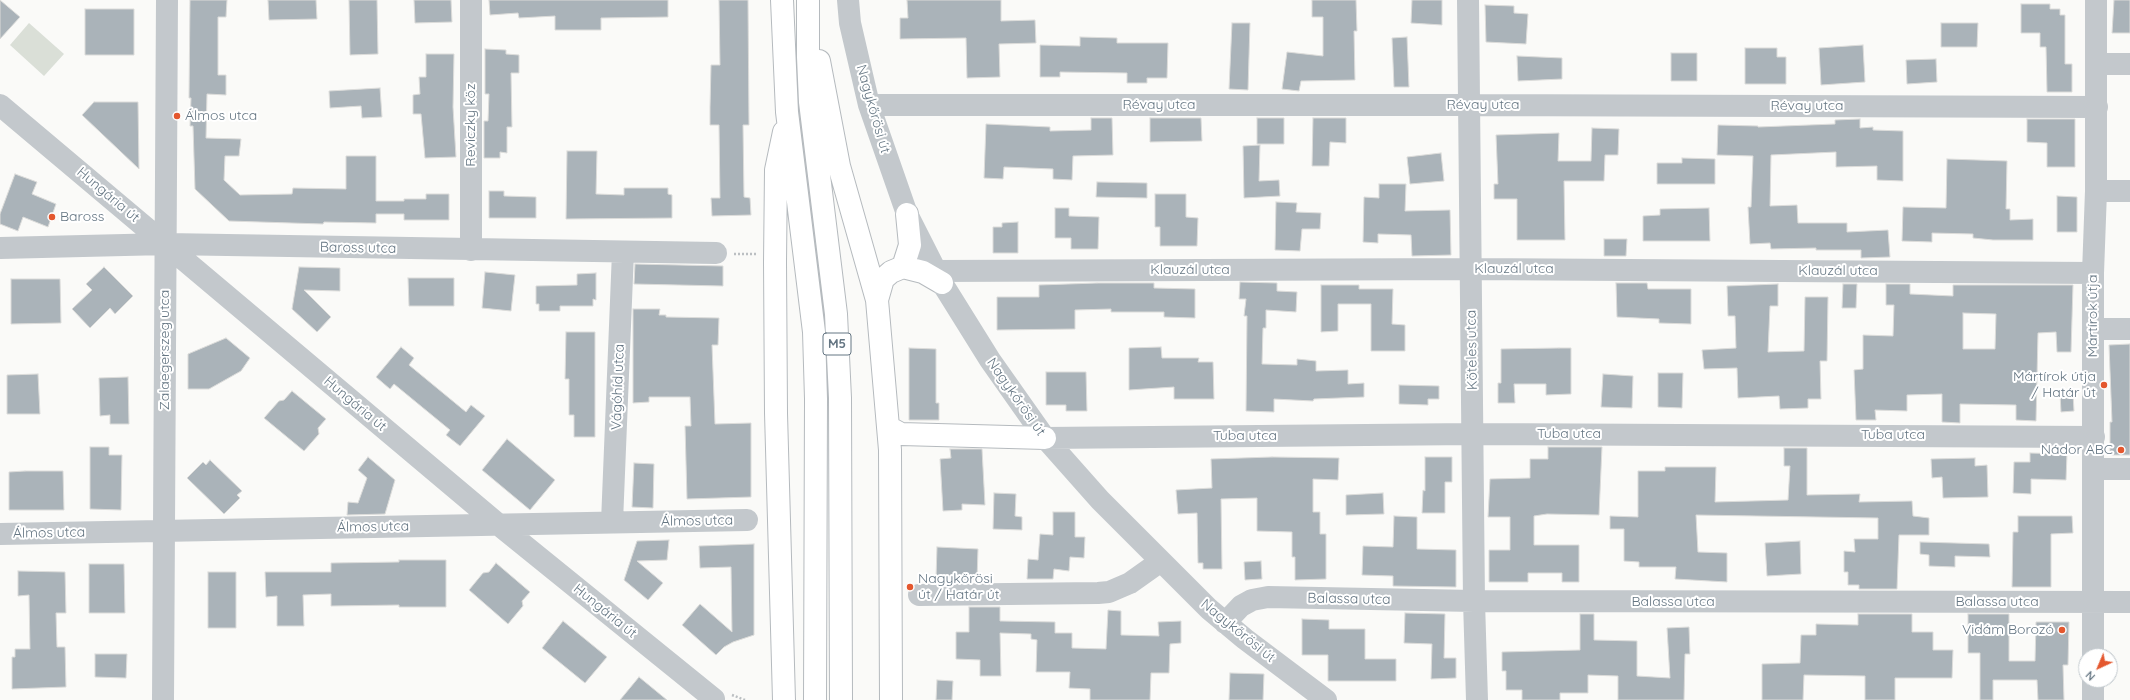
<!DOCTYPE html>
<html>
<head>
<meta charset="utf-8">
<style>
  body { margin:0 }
  #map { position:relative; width:2130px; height:700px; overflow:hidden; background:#fafaf8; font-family:Quicksand,sans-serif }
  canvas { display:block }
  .north { position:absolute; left:2078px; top:648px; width:40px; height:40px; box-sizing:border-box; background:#fff; border:1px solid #c1c8cd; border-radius:50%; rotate:224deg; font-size:11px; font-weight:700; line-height:16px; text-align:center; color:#657683 }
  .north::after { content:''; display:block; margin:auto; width:14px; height:18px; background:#e4572e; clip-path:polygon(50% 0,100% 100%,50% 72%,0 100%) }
</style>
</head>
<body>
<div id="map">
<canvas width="2130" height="700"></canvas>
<div class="north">N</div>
</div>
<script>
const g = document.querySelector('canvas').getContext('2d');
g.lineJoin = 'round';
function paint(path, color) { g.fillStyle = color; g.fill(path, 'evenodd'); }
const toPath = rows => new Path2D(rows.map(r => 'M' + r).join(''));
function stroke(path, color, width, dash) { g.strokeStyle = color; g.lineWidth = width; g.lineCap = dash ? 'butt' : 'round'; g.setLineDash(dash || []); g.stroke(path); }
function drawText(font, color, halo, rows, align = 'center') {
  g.font = font + ' Quicksand,sans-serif'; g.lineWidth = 4; g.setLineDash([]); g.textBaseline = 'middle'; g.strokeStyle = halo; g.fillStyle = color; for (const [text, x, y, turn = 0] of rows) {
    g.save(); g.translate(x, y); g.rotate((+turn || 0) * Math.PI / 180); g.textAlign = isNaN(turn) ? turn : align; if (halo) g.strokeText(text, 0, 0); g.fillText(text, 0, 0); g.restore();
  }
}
paint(toPath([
  [29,23,64,54,44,76,10,45]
]), '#dadfd7');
const building = toPath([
  [0,0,20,17,0,39,0,0],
  [190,0,227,0,226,17,218,17,218,75,226,75,226,95,207,94,206,138,241,139,239,156,225,156,224,180,240,195,292,194,293,188,346,189,346,156,376,156,376,201,404,201,404,199,426,199,426,194,449,194,449,220,404,220,404,214,376,214,376,223,324,222,323,224,229,221,195,189,193,126,190,126,191,98,189,98,190,0],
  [268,0,316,0,317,19,269,20,268,0],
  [349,0,377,0,378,54,350,55,349,0],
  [414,0,451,0,452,22,415,23,414,0],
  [489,0,668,0,668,17,601,18,601,30,555,30,555,16,519,18,518,13,490,15,489,0],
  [719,0,748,0,749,125,743,125,744,197,750,198,751,215,712,216,711,198,720,198,719,125,710,125,710,107,711,65,720,65,719,0],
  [907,0,1001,0,1001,21,1035,20,1036,43,999,44,1000,77,967,78,966,38,900,39,900,18,908,18,907,0],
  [1312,0,1356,0,1357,31,1354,31,1355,80,1301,81,1299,91,1282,89,1287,52,1323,56,1323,17,1312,17,1312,0],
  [1412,0,1442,0,1442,25,1411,23,1412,0],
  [2114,0,2130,0,2130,33,2112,33,2114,0],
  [2021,4,2050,4,2050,9,2060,9,2060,15,2065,15,2065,64,2072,64,2072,92,2047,92,2046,47,2040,47,2040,33,2021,33,2021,4],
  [1485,5,1514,6,1514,13,1528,14,1526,44,1486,42,1485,5],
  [85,9,134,9,134,55,85,55,85,9],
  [1232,23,1250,23,1248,90,1229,89,1232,23],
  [1941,23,1978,23,1977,47,1941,47,1941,23],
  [1080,37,1117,38,1117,43,1168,43,1167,78,1147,78,1147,83,1127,83,1127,73,1060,72,1060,77,1040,77,1040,45,1080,46,1080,37],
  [1407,37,1409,87,1394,87,1392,38,1407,37],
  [1863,45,1865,82,1821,85,1819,48,1863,45],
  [1745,48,1777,48,1777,57,1786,57,1786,84,1745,84,1745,48],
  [485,49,506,50,506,54,519,55,519,73,511,73,512,127,507,127,507,153,500,152,500,158,484,158,484,121,488,121,489,94,485,94,485,49],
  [1671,53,1697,53,1697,81,1671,81,1671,53],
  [426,54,454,54,453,107,456,157,425,158,421,114,413,114,413,95,420,94,419,77,426,77,426,54],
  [1517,56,1562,58,1562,79,1518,81,1517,56],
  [1936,59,1937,82,1907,84,1906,60,1936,59],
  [380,88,382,117,362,118,361,106,330,108,329,91,380,88],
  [94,102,138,102,139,169,82,115,94,102],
  [1091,118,1112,118,1113,155,1073,156,1072,180,1053,179,1053,169,1004,167,1003,179,984,178,986,124,1050,127,1050,131,1091,130,1091,118],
  [1150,118,1201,118,1202,141,1150,142,1150,118],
  [1257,118,1284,118,1284,144,1257,144,1257,118],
  [1313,118,1346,118,1346,143,1330,142,1329,166,1312,166,1313,118],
  [1860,119,1860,128,1873,127,1873,130,1903,131,1903,181,1877,180,1877,166,1836,167,1836,152,1771,155,1770,206,1797,205,1798,223,1847,223,1847,232,1888,230,1890,257,1861,258,1861,250,1816,250,1816,248,1771,249,1770,243,1750,244,1748,207,1751,207,1753,156,1717,155,1718,125,1758,126,1758,127,1835,124,1835,120,1860,119],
  [2027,119,2075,119,2075,167,2047,167,2047,143,2027,142,2027,119],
  [1592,128,1619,129,1618,155,1605,155,1604,181,1564,181,1565,240,1517,240,1517,199,1494,199,1494,184,1498,184,1496,135,1559,133,1558,161,1591,161,1592,128],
  [1260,145,1259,181,1279,180,1280,196,1244,198,1243,146,1260,145],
  [567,151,597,151,596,194,624,195,624,188,668,188,668,194,672,195,672,218,566,219,567,151],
  [1441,153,1444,181,1410,184,1407,157,1441,153],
  [1682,158,1715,159,1715,184,1657,184,1657,163,1682,163,1682,158],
  [1947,159,2007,161,2006,209,2010,209,2010,220,2033,219,2033,240,1993,240,1973,238,1973,234,1932,233,1932,242,1902,241,1903,207,1946,208,1947,159],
  [15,174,37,182,32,194,56,204,48,227,23,217,18,231,0,224,0,214,15,174],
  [1097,182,1147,183,1147,198,1096,197,1097,182],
  [1379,184,1406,184,1405,211,1450,210,1451,255,1412,256,1411,235,1378,234,1378,243,1363,242,1364,197,1379,198,1379,184],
  [489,191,504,191,504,196,536,197,536,218,489,218,489,191],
  [1155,194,1186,194,1186,217,1198,218,1197,246,1160,246,1160,227,1155,227,1155,194],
  [2057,196,2077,197,2077,232,2057,232,2057,196],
  [1276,202,1297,203,1296,212,1321,213,1320,229,1302,229,1300,251,1275,250,1276,202],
  [1055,208,1069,208,1069,216,1099,217,1098,249,1071,249,1071,238,1055,238,1055,208],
  [1709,208,1710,241,1643,241,1643,216,1660,215,1660,209,1709,208],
  [1018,222,1018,253,993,253,993,227,1002,227,1002,223,1018,222],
  [1604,239,1627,239,1626,256,1604,256,1604,239],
  [635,264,723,266,723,286,634,284,635,264],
  [104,267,133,296,115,314,110,308,90,328,72,309,92,290,86,284,104,267],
  [299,267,340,268,340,291,304,290,331,317,317,332,292,309,299,267],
  [485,272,515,275,511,311,482,308,485,272],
  [596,273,596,300,593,299,593,306,560,306,560,311,539,311,539,304,536,304,536,286,577,285,577,274,596,273],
  [408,278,454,278,454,306,409,306,408,278],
  [11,279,60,279,61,323,11,324,11,279],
  [1240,282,1277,283,1277,291,1297,292,1296,312,1266,310,1266,328,1263,328,1262,364,1297,365,1297,359,1316,361,1316,371,1348,370,1348,384,1364,383,1364,397,1314,399,1313,401,1274,399,1274,412,1246,411,1247,316,1244,316,1246,299,1239,299,1240,282],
  [1097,283,1154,283,1154,288,1195,289,1195,318,1164,317,1164,312,1111,312,1111,309,1075,310,1075,329,997,330,997,297,1039,297,1039,285,1097,283],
  [1616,283,1647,283,1648,289,1691,289,1691,324,1659,323,1659,319,1617,317,1616,283],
  [1778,284,1778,306,1770,306,1768,352,1804,351,1805,297,1828,297,1827,361,1820,361,1821,399,1808,399,1808,408,1780,409,1779,396,1738,398,1737,368,1704,369,1702,350,1736,348,1735,316,1728,316,1727,286,1778,284],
  [1843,284,1857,284,1856,308,1842,308,1843,284],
  [1886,284,1910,284,1910,294,1953,296,1953,285,2073,285,2071,352,2057,352,2056,332,2038,333,2036,421,2016,420,2016,405,1960,404,1960,423,1942,422,1942,394,1907,395,1907,411,1875,410,1876,420,1856,420,1854,370,1863,369,1863,335,1893,336,1894,305,1886,305,1886,284],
  [1963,313,1996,314,1995,349,1963,349,1963,313],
  [1321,285,1359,285,1359,289,1393,289,1392,324,1405,325,1405,351,1371,351,1371,304,1338,304,1338,331,1321,332,1321,285],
  [633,309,660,309,659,315,666,315,666,317,719,318,718,345,712,345,715,424,751,423,751,497,687,499,685,426,691,426,690,397,649,397,649,402,633,403,633,309],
  [566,332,595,332,595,437,574,437,574,415,569,415,569,379,565,379,566,332],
  [226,338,250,358,241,371,209,389,188,389,188,354,226,338],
  [2130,344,2130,455,2110,455,2110,422,2112,422,2109,345,2130,344],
  [401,347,414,358,409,365,466,412,471,405,485,416,460,446,446,435,450,430,394,384,390,389,376,377,401,347],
  [1161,347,1162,358,1199,358,1198,362,1213,362,1214,399,1174,399,1174,387,1129,390,1129,348,1161,347],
  [909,348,936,349,936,403,939,403,939,420,909,420,909,348],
  [1559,348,1571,348,1571,394,1546,395,1546,384,1514,384,1515,403,1498,403,1498,383,1501,383,1501,349,1559,348],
  [1046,372,1086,372,1087,411,1066,411,1066,405,1046,405,1046,372],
  [1658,373,1683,373,1682,408,1658,407,1658,373],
  [38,374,40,414,7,414,7,375,38,374],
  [1603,374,1633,376,1632,408,1601,407,1603,374],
  [128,377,129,424,110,424,110,415,100,416,99,378,128,377],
  [1399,385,1439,386,1439,399,1428,399,1428,405,1399,404,1399,385],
  [292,391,326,419,318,428,319,434,304,451,264,418,279,401,284,400,292,391],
  [2073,393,2074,411,2061,412,2060,394,2073,393],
  [507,439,555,480,530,510,482,470,507,439],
  [90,447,109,447,109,455,122,455,121,510,90,509,90,447],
  [1548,447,1602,447,1599,515,1547,514,1534,516,1534,545,1579,545,1579,582,1562,582,1562,573,1528,573,1528,582,1489,582,1489,550,1510,550,1510,517,1488,517,1490,479,1530,478,1530,459,1548,459,1548,447],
  [1784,448,1807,448,1807,495,1860,494,1859,502,1912,501,1913,516,1929,518,1929,535,1899,535,1897,589,1859,589,1859,585,1848,585,1848,572,1844,572,1844,551,1855,552,1854,539,1878,539,1878,518,1696,515,1698,552,1727,553,1727,582,1675,579,1676,567,1639,567,1639,562,1624,561,1624,529,1610,529,1610,516,1638,517,1638,471,1665,471,1665,467,1716,467,1715,502,1788,500,1790,466,1784,466,1784,448],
  [950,449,982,449,985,505,962,504,962,510,943,511,940,459,951,458,950,449],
  [2030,453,2067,454,2066,480,2031,479,2031,494,2013,493,2014,462,2030,462,2030,453],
  [368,457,395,480,385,514,347,515,348,502,358,503,367,478,358,470,368,457],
  [1272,457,1339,458,1338,480,1313,479,1313,512,1320,512,1320,534,1326,534,1326,579,1295,580,1295,557,1292,557,1292,532,1257,531,1257,498,1221,499,1222,569,1203,569,1203,563,1198,563,1197,513,1178,514,1176,490,1212,488,1211,459,1272,457],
  [1425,457,1452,457,1452,482,1445,482,1445,513,1422,513,1423,490,1425,491,1425,457],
  [1975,458,1975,466,1987,465,1988,497,1943,498,1942,477,1932,478,1931,459,1975,458],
  [210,460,242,491,237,495,240,498,224,514,187,478,203,462,206,465,210,460],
  [634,463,654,464,653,508,632,507,634,463],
  [25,471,63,471,64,510,9,510,9,472,25,471],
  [994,493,1016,494,1015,516,1022,517,1022,530,993,529,994,493],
  [1383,493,1384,514,1346,515,1346,495,1383,493],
  [1053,512,1075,512,1075,537,1085,537,1084,558,1070,557,1069,571,1054,569,1053,579,1027,579,1028,559,1038,560,1040,534,1053,535,1053,512],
  [1394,516,1417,517,1417,549,1456,550,1456,587,1393,586,1393,576,1362,575,1363,546,1393,547,1394,516],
  [2018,516,2072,516,2073,533,2051,534,2051,587,2012,587,2013,532,2018,532,2018,516],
  [669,540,667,560,637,561,663,583,648,600,624,580,637,541,669,540],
  [1800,541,1801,574,1767,576,1765,543,1800,541],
  [1920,542,1989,544,1990,557,1955,556,1955,567,1929,566,1929,555,1920,554,1920,542],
  [754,544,754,635,733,642,724,647,716,655,682,625,700,604,732,632,731,567,700,568,699,546,754,544],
  [937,547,978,549,977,580,936,578,937,547],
  [399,560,446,560,446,607,399,607,399,605,331,606,331,594,303,595,304,626,277,626,277,596,266,597,265,572,331,572,331,563,399,562,399,560],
  [1261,561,1262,579,1245,580,1244,562,1261,561],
  [496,563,530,592,522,601,523,606,508,624,469,590,483,573,489,572,496,563],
  [89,564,124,564,125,613,89,613,89,564],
  [18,571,65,572,66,613,56,613,57,647,65,647,66,687,12,689,12,657,15,657,15,649,30,649,29,595,18,596,18,571],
  [208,572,236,572,236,628,208,628,208,572],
  [969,607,1000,607,1000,621,1055,622,1055,633,1072,633,1072,648,1106,649,1108,610,1121,611,1121,635,1159,636,1158,622,1181,621,1181,643,1170,644,1169,673,1151,673,1150,700,1090,700,1090,689,1069,688,1070,672,1036,672,1037,640,1031,639,1031,634,1000,633,1001,676,980,676,980,660,956,659,956,632,969,632,969,607],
  [1405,613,1445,614,1444,658,1456,658,1456,678,1431,679,1432,644,1404,643,1405,613],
  [1580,614,1594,614,1594,640,1637,641,1637,676,1670,678,1667,628,1689,627,1690,654,1685,654,1684,700,1618,700,1618,676,1588,675,1588,693,1560,693,1560,700,1522,700,1522,690,1506,690,1506,671,1502,671,1502,652,1580,650,1580,614],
  [1858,614,1912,614,1912,632,1933,632,1933,650,1953,650,1952,678,1895,678,1895,700,1865,700,1865,676,1804,675,1803,700,1762,700,1762,664,1800,663,1801,635,1816,635,1816,624,1858,625,1858,614],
  [1968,614,2009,614,2009,661,2035,661,2036,622,2069,622,2068,665,2063,665,2064,700,2038,700,2037,680,1993,680,1993,700,1980,700,1980,653,1968,653,1968,614],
  [1302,619,1329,620,1329,629,1365,629,1365,659,1396,659,1396,681,1328,681,1328,655,1302,655,1302,619],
  [563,621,607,657,585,683,542,648,563,621],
  [95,654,127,654,126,678,95,677,95,654],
  [1230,673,1264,674,1263,700,1229,700,1230,673],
  [639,677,667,700,620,700,639,677],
  [937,680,953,681,952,700,936,700,937,680]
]);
paint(building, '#aab3b9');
stroke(building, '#dcdcda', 1);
const major = toPath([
  [782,0,787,112,814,332,816,399,815,700],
  [808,0,808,57,810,102,836,314,840,398,841,700],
  [819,61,839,166,877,300,890,450,891,700],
  [784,132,776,170,775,262,776,413,784,700],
  [903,267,910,245,907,214],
  [877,300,883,279,891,272,903,267,923,272,942,283],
  [888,427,901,434,1045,438]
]);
stroke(major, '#b5babe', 24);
stroke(toPath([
  [734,254,757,254],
  [732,695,745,700]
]), '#bbbfc2', 2.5, [2, 2]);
stroke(toPath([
  [471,0,471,250],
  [848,0,850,23,869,105,907,214,942,283,990,360,1045,438,1100,500,1209,609,1245,639,1326,700],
  [1468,0,1474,601,1477,700],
  [2096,64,2130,64],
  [0,105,499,525,714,699],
  [869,105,1468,105,2097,107],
  [2096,191,2130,191],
  [0,248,166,244,716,253],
  [936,271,1471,269,2093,273],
  [2093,329,2130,329],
  [1045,438,1473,434,2094,437],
  [2094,469,2130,469],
  [612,522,623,252],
  [0,534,747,520],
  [919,595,1098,593,1109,592,1130,583,1161,561],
  [1225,623,1241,606,1252,600,1268,597,1474,601,2130,602],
  [2093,656,2093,273,2096,191,2096,0],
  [163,700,167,0],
  [2093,700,2093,680]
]), '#c3c8cc', 22);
stroke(major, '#fff', 22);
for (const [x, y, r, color] of [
  [177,116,4,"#e4572e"],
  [52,217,4,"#e4572e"],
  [2104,385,4,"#e4572e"],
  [2121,450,4,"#e4572e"],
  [910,587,4,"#e4572e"],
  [2062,630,4,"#e4572e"]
]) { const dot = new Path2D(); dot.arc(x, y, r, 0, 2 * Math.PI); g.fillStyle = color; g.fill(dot); stroke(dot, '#fff', 1.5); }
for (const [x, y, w] of [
  [837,344,28]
]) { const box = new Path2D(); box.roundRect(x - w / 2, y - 11, w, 22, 3); g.fillStyle = '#fff'; g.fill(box); stroke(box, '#657683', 1); }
drawText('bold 13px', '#657683', null, [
  ["M5",837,344]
]);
drawText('14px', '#657683', '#fff', [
  ["Révay utca",1159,105],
  ["Révay utca",1483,105],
  ["Révay utca",1807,106],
  ["Nagykőrösi út",873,109,74],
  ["Reviczky köz",471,125,-90],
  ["Hungária út",108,195,40],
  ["Baross utca",358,248,1],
  ["Klauzál utca",1514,269],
  ["Klauzál utca",1190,270],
  ["Klauzál utca",1838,271],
  ["Mártírok útja",2093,316,-90],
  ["Zalaegerszeg utca",165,350,-90],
  ["Köteles utca",1472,350,-91],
  ["Vágóhíd utca",618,387,-88],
  ["Nagykőrösi út",1016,397,55],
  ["Hungária út",355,404,40],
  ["Tuba utca",1569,434],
  ["Tuba utca",1893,435],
  ["Tuba utca",1245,436],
  ["Álmos utca",697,521,-1],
  ["Álmos utca",373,527,-1],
  ["Álmos utca",49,533,-1],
  ["Balassa utca",1349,599,1],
  ["Balassa utca",1673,602],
  ["Balassa utca",1997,602],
  ["Hungária út",605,611,39],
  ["Nagykőrösi út",1238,631,39]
]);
drawText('14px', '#657683', '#fff', [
  ["Álmos utca",185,116],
  ["Baross",60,217],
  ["Mártírok útja",2096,377,"right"],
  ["/ Határ út",2096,393,"right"],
  ["Nádor ABC",2113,450,"right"],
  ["Nagykőrösi",918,579],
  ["út / Határ út",918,595],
  ["Vidám Borozó",2054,630,"right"]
], 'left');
</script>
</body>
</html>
